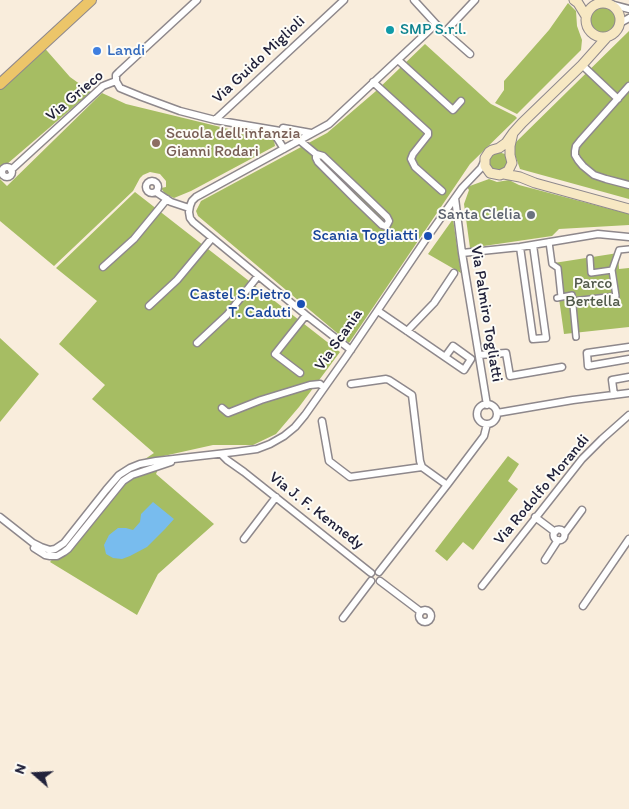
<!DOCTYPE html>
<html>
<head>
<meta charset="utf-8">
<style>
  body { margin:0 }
  #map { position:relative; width:629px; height:809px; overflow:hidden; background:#f9eddc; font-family:Itim,sans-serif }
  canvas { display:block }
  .north { position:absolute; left:10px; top:749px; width:50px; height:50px; -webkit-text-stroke:4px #fdfcf7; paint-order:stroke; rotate:289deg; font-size:14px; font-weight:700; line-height:20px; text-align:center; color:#22223b }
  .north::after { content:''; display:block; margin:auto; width:18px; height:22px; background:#22223b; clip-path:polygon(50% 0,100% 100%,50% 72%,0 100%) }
</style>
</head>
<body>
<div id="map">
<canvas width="629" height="809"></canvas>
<div class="north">N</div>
</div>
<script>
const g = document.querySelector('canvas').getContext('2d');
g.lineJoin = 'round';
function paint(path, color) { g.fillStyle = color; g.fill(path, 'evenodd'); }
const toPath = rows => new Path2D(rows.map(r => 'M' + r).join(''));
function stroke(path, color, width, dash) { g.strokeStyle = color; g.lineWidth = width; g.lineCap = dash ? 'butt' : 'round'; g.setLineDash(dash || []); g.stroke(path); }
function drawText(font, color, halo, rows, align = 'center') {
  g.font = font + ' Itim,sans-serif'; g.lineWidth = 4; g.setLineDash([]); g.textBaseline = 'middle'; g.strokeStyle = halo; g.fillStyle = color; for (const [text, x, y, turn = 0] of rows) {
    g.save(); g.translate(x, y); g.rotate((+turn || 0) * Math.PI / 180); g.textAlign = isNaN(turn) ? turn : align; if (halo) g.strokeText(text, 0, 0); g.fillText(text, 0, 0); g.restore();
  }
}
paint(toPath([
  [568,3,576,11,577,26,582,40,581,50,517,114,495,103,504,90,504,81,549,30],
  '589 19a14 14 0 1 1 28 0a14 14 0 1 1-28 0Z',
  [629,31,629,199,520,169,515,155,514,144],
  [41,44,70,77,91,92,0,170,0,83],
  [425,44,491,104,515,116,517,118,470,164,349,343,198,216,196,211,201,201,327,133,376,91],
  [102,93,126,104,274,140,275,146,191,191,174,198,165,194,161,188,166,187,166,181,160,174,150,172,143,175,140,178,133,191,54,266,0,221,0,179,7,186],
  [498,152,505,154,507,157,508,164,502,172,490,169,488,159,490,156],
  [489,179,497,182,509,180,519,185,629,214,629,225,559,229,552,236,470,248,464,204,469,190,467,187],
  [135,192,340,352,299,407,276,434,253,445,213,445,159,457,162,460,156,474,214,524,158,574,137,615,50,562,124,473,154,453,92,399,105,385,59,344,97,301,56,268],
  [453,219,461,273,428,254],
  [618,253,619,269,629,268,629,327,564,334,554,263],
  [0,338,39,374,0,422],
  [508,456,519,464,508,481,518,489,473,550,463,542,447,561,435,551]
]), '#a6bd63');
paint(toPath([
  [153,502,174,519,165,529,147,547,130,556,122,559,113,558,106,554,104,545,109,535,118,528,126,528,133,530,140,522,141,514]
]), '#78bcee');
const pedestrian = toPath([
  [549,242,552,264,558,268,561,297],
  [612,270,619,250,629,249],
  [557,298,572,295,576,337],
  [572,301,616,296,612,270,591,273,590,258]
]);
const minor = toPath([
  [610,4,629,9],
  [620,23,629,18],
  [436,24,470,54],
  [445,32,475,0],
  [398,60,453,110,461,101],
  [582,65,618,99],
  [116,81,120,88,142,97,180,111,215,120,286,132,293,135,316,154,323,156,361,192,387,217,389,221,387,225,385,226,382,225,355,199,318,162,316,158,316,154],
  [373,82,428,132,428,135,413,154,411,159,415,167,442,191],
  [629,86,580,141,576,146,575,151,575,155,578,160,583,166,594,175,606,179,629,185],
  [215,120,344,0],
  [283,128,311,133],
  [272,130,284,149],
  '2 172a5 5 0 1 1 10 0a5 5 0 1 1-10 0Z',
  [11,170,103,86,116,81,116,75,119,72,197,0],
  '146 187a6 6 0 1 1 12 0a6 6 0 1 1-12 0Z',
  [156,192,171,202,189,208],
  [455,198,462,253,487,405],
  [520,247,533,339,546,338,533,245],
  [462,253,520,247,598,234,629,237],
  [103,267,134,239,167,199],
  [149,306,177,280,212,238],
  [378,311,445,357,464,370,471,359,453,346,445,357],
  [407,331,434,303,454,273],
  [197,343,227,315,258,276],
  [629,347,587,353,588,366,629,359],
  [351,350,306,315,193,222,190,218,189,212,190,206,192,201,196,197,329,124,436,24,414,0],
  [479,355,506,353,510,376,562,367],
  [300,373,275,354,306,315],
  [351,384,386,379,389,380,412,395,420,461,422,467],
  [614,395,612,380,629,377],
  '477 414a10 10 0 1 1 20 0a10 10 0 1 1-20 0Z',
  [222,408,228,413,261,400,310,385,320,384,324,388],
  [497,413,573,400,629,393],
  [322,421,329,461,350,477,422,467],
  [221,454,227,460,244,472,371,573],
  [422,467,447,485,484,436,487,424],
  [0,517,33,543,41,547,50,550,55,549,64,543,106,490,119,475,130,468,140,464,156,461,235,452,257,449,270,444,284,436,295,427,305,415,346,357,428,236,462,188,481,168,484,162],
  [535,517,555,532],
  '553.5 535a5.5 5.5 0 1 1 11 0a5.5 5.5 0 1 1-11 0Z',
  [565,533,582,510],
  [244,539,276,497],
  [34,548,45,555,50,556,57,556,64,552,68,549,123,481,132,475,171,462],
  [545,560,558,540],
  [379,572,447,485],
  [380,581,421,612],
  [482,586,582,459,602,439,629,415],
  [583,606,629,539],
  '419 616a6 6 0 1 1 12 0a6 6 0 1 1-12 0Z',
  [343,618,371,581]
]);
const secondary = toPath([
  [574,0,578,3,586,16],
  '586 20a17 17 0 1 1 34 0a17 17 0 1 1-34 0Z',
  [513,133,510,146,510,155,512,163,508,171,500,175,490,173,485,166,485,158,489,152,492,150,499,148,506,143,513,133,522,123,582,65,607,37],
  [504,174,520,177,535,183,629,209]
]);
const primary = toPath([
  [0,84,91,0]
]);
stroke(pedestrian, '#8e888c', 8);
stroke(minor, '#8e888c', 9);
stroke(secondary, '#8e888c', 11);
stroke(primary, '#8e888c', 12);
stroke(pedestrian, '#fff', 5);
stroke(minor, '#fff', 6);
stroke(secondary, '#f7e8c3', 9);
stroke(primary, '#ecc569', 10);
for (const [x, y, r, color] of [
  [390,30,5,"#0f9aa8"],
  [97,51,5,"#3f7fe0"],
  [156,143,5,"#8d6e63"],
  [531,215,5,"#6b7280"],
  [428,236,5,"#1a4fb4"],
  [301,304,5,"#1a4fb4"]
]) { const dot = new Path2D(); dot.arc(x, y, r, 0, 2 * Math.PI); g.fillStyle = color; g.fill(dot); stroke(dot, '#fdfcf7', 2); }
drawText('16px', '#0d838f', '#fdfcf7', [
  ["SMP S.r.l.",400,30]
], 'left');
drawText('16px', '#366cbe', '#fdfcf7', [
  ["Landi",107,51]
], 'left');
drawText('16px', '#22223b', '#fdfcf7', [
  ["Via Guido Miglioli",259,60,-43],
  ["Via Grieco",75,96,-40],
  ["Via Palmiro Togliatti",486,314,81],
  ["Via Scania",339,340,-55],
  ["Via Rodolfo Morandi",542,490,-50],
  ["Via J. F. Kennedy",316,511,38]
]);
drawText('16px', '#785e54', '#fdfcf7', [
  ["Scuola dell'infanzia",166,134],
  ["Gianni Rodari",166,152]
], 'left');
drawText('16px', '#5b616d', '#fdfcf7', [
  ["Santa Clelia",521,215]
], 'right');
drawText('16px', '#164399', '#fdfcf7', [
  ["Scania Togliatti",418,236],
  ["Castel S.Pietro",291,295],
  ["T. Caduti",291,313]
], 'right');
drawText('16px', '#505849', '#fdfcf7', [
  ["Parco",593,284],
  ["Bertella",593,302]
]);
</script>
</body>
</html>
